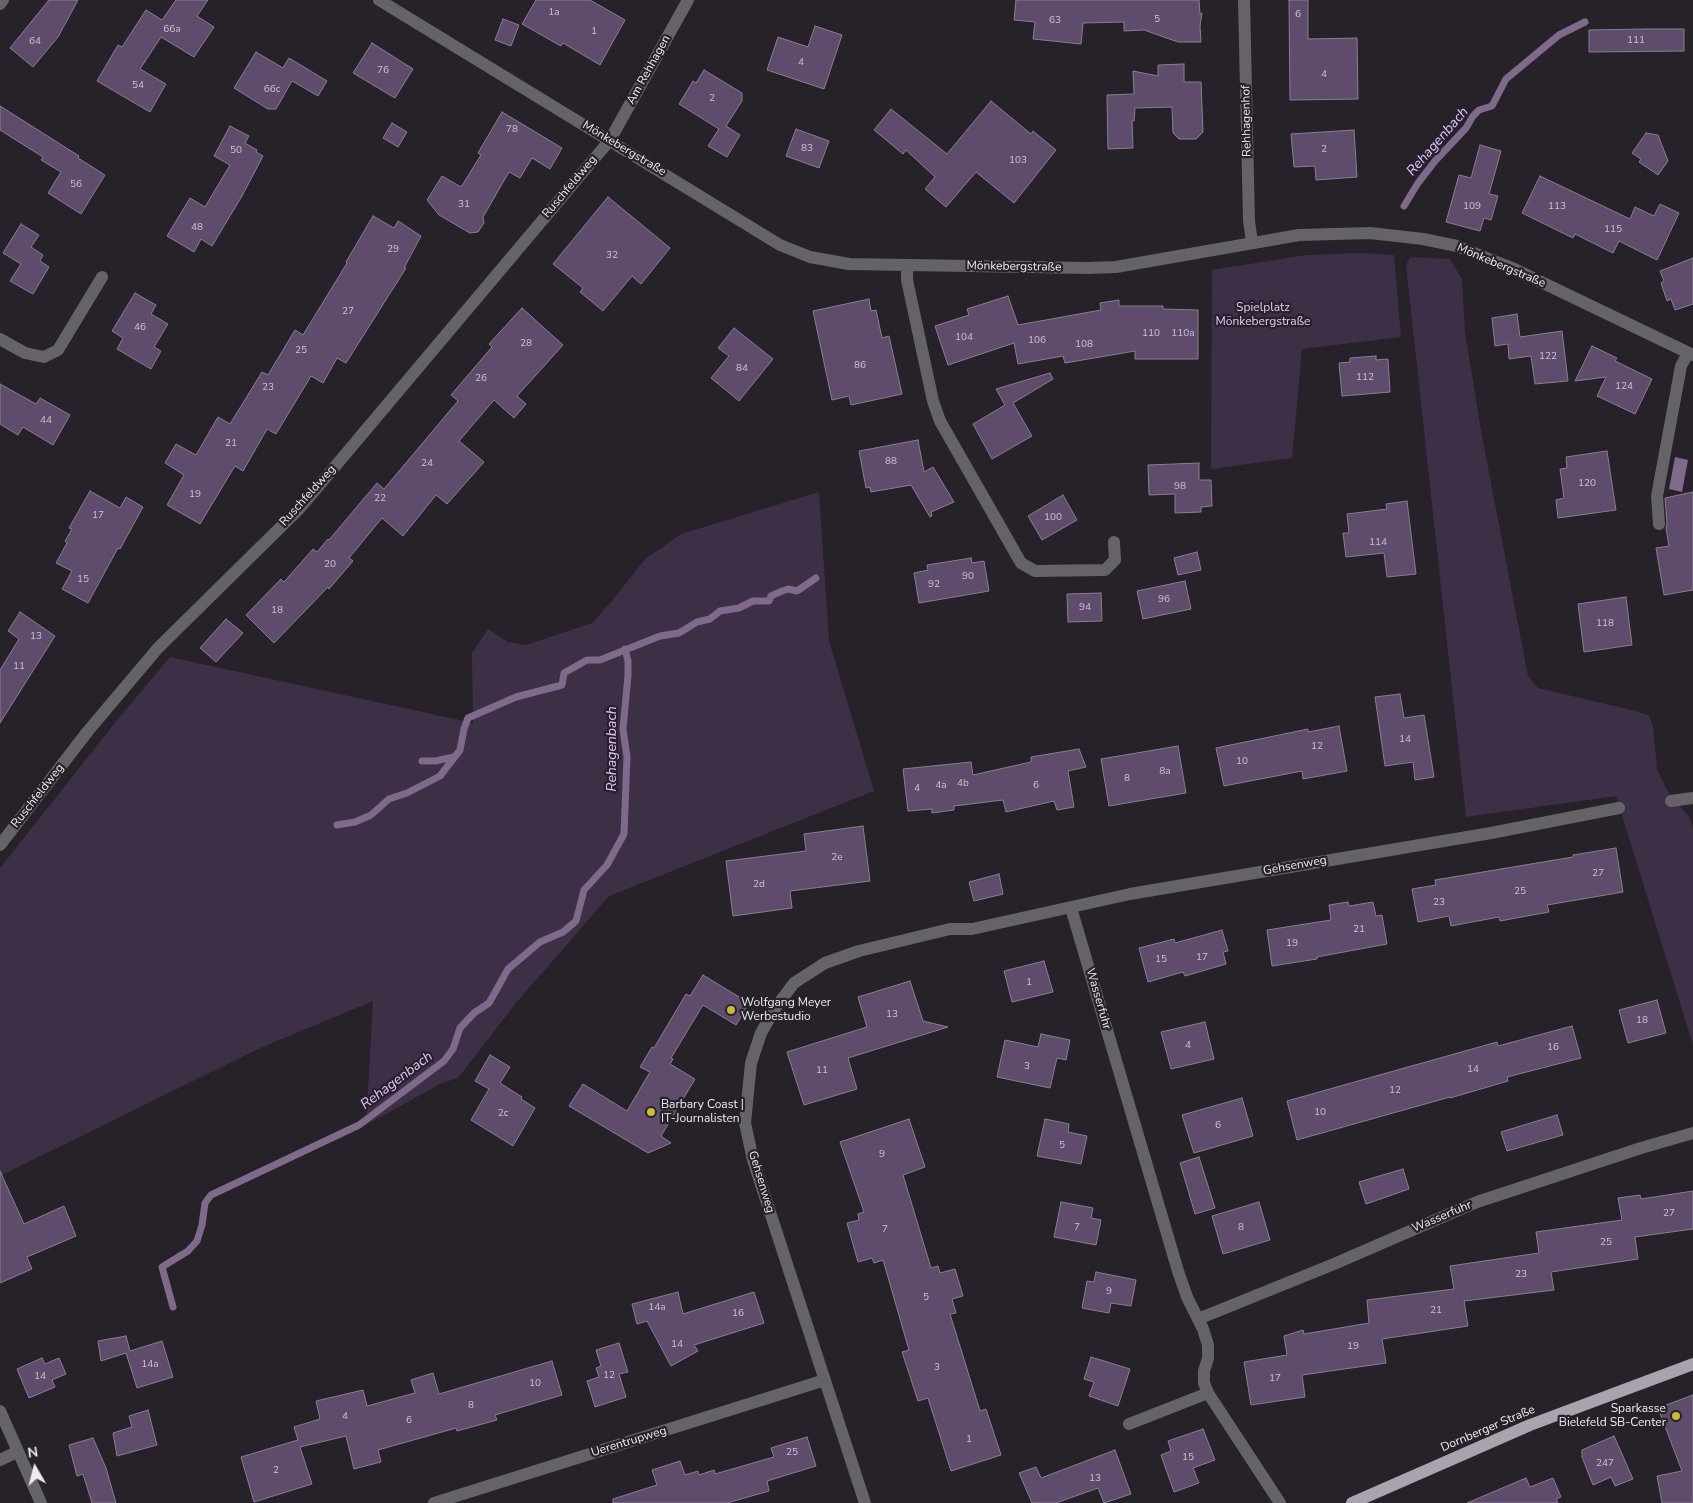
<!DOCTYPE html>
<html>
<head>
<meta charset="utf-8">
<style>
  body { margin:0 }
  #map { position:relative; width:1693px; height:1503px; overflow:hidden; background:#27212a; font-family:"Nunito Sans",sans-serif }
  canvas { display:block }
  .north { position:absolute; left:10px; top:1443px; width:50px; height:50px; -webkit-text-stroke:4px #27212a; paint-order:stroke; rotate:352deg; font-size:14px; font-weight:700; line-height:20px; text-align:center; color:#eeebf1 }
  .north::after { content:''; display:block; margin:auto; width:18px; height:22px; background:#eeebf1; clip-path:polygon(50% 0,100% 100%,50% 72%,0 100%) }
</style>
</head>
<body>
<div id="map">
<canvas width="1693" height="1503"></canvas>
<div class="north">N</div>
</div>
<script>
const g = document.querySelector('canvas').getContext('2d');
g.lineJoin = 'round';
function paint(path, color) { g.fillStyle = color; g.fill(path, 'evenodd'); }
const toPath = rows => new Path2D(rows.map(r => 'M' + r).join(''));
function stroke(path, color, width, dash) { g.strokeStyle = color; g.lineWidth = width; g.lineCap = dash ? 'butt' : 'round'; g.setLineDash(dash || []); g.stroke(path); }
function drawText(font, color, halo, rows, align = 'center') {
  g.font = font + ' "Nunito Sans",sans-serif'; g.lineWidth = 4.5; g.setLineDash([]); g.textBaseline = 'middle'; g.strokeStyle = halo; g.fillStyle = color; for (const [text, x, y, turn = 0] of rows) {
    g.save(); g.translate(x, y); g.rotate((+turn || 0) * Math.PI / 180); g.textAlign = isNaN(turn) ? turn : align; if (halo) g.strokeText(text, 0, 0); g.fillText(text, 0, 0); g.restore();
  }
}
paint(toPath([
  [1362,253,1394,255,1401,337,1302,349,1292,458,1211,469,1212,270,1306,255],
  [1410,257,1450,259,1462,279,1465,332,1482,436,1528,676,1538,688,1636,711,1649,716,1653,726,1657,769,1668,792,1690,818,1693,829,1693,1045,1616,796,1466,817,1406,265],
  [819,492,829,641,874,791,609,896,516,1003,458,1078,442,1083,366,1125,373,1001,258,1049,0,1176,0,868,118,719,170,657,473,723,472,653,488,629,508,642,526,645,592,623,611,602,645,559,681,534]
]), '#3d2f45');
paint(toPath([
  [1675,457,1688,460,1682,492,1669,489]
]), '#7f6a8c');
stroke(toPath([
  [1404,206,1418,183,1435,161,1466,128,1473,116,1479,110,1492,106,1506,79,1559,35,1585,22],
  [422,761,435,761,454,757],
  [337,825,355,822,371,815,389,799,407,793,440,776,460,750,464,729,468,718,516,697,562,685,564,673,587,660,600,660,660,636,679,633,697,622,710,619,720,611,739,608,753,601,769,601,771,596,782,591,788,589,797,591,816,578],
  [173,1307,162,1267,188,1251,197,1241,202,1225,205,1203,211,1195,359,1125,444,1061,453,1049,460,1028,474,1013,489,1003,508,969,540,942,563,932,576,921,584,890,607,865,624,834,627,757,623,729,628,675,628,661,625,649]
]), '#7f6a8c', 7);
const building = toPath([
  [49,0,78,0,58,37,33,67,10,48,49,0],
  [176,0,208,0,197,16,214,27,194,57,161,37,140,69,166,84,150,112,97,81,118,45,122,47,146,10,162,20,176,0],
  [536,0,590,0,625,20,600,65,563,43,561,46,522,24,536,0],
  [1016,0,1199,0,1200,14,1202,13,1200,26,1201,42,1178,42,1144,30,1124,31,1124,22,1083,23,1081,44,1033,39,1035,22,1014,20,1016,0],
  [1289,0,1308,0,1308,39,1357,38,1358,99,1290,100,1289,0],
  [503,19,519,25,511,46,495,40,503,19],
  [815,26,842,35,824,89,767,70,778,37,808,47,815,26],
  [1646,29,1684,29,1684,51,1589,52,1589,30,1646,29],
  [372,43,413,69,395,98,353,73,372,43],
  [256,52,283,68,289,58,327,81,318,96,292,81,276,109,268,109,234,88,256,52],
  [1184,64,1184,82,1201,82,1203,132,1196,139,1179,139,1173,133,1172,107,1135,108,1134,121,1132,121,1133,148,1108,149,1107,95,1134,94,1133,71,1158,76,1158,65,1184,64],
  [704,70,742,93,742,101,726,126,740,135,727,157,708,146,719,129,679,104,693,81,696,83,704,70],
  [991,101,1031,134,1033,131,1056,150,1014,203,976,172,946,207,925,189,935,177,906,150,903,154,874,130,891,109,947,154,991,101],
  [0,106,79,156,78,158,105,175,81,214,48,193,61,172,41,160,43,157,0,130,0,106],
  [502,112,562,148,550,169,532,158,520,178,509,172,483,217,484,223,478,232,470,233,439,215,427,200,442,176,461,187,481,155,478,153,502,112],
  [392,123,407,132,398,147,383,138,392,123],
  [230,126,249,136,245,143,257,150,256,152,263,156,242,196,212,246,201,239,194,252,167,236,190,198,205,207,230,165,214,156,230,126],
  [796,129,829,141,819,168,786,156,796,129],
  [1354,130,1357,177,1316,180,1315,166,1294,167,1291,134,1354,130],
  [1646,133,1658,135,1668,161,1658,175,1639,162,1641,159,1632,153,1646,133],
  [1480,145,1501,151,1489,194,1498,196,1491,220,1484,218,1480,231,1446,222,1459,175,1471,178,1480,145],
  [1540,176,1630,219,1635,207,1654,216,1660,204,1679,213,1657,260,1619,241,1613,253,1575,234,1573,238,1522,213,1540,176],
  [608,197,670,248,641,284,632,276,603,311,580,292,583,288,553,264,608,197],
  [373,216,394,228,398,221,421,236,404,268,406,268,346,363,337,358,323,383,311,376,276,434,267,429,243,471,235,466,200,524,167,505,184,475,165,463,176,444,196,455,218,417,230,424,262,372,268,375,295,330,303,335,347,263,346,262,373,216],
  [21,224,39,235,31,247,43,255,40,261,49,267,33,294,10,281,21,264,3,253,21,224],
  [1693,258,1693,304,1675,310,1671,299,1667,301,1661,283,1664,281,1660,271,1693,258],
  [135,293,156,305,151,314,168,324,154,347,161,351,151,369,117,349,123,338,112,331,135,293],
  [1008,296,1018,325,1101,310,1100,303,1119,300,1119,306,1163,306,1163,309,1198,310,1198,359,1135,359,1135,351,1065,363,1063,356,1018,364,1014,343,948,365,935,326,969,315,967,309,1008,296],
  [869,299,871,311,876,310,882,338,889,336,902,394,851,405,849,396,832,400,813,311,869,299],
  [522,308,563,345,517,396,526,404,514,418,494,400,459,441,484,462,447,504,436,495,403,536,382,518,349,558,353,561,329,589,328,587,274,643,246,615,281,579,284,582,313,549,317,552,328,539,329,540,377,483,384,489,458,401,451,395,492,347,489,344,522,308],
  [1517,314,1520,337,1562,331,1568,381,1535,384,1531,356,1509,359,1508,344,1495,346,1492,318,1517,314],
  [734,328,773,359,739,401,711,378,729,356,718,348,734,328],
  [1592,346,1617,358,1615,361,1652,379,1635,414,1597,396,1606,377,1575,381,1592,346],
  [1376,356,1376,360,1388,359,1390,392,1342,396,1339,363,1350,362,1350,358,1376,356],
  [1050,373,1053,379,1013,403,1032,436,992,459,973,424,1005,405,996,389,1050,373],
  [0,384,36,404,40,398,70,415,53,445,23,427,18,435,0,424,0,384],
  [918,440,924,472,933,467,954,502,931,512,932,516,930,517,911,485,871,492,870,487,866,488,859,451,918,440],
  [1607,451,1616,510,1558,518,1556,500,1564,498,1560,469,1567,468,1566,457,1607,451],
  [1199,463,1199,480,1211,480,1212,506,1201,507,1201,512,1175,513,1175,494,1149,495,1148,465,1199,463],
  [90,491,120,508,126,497,143,507,120,549,118,548,88,603,62,589,72,571,56,563,67,543,65,541,72,529,69,528,90,491],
  [1693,492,1693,590,1664,595,1656,548,1669,546,1666,528,1667,523,1665,498,1693,492],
  [1063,495,1077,520,1042,540,1028,516,1063,495],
  [1407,501,1416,574,1387,577,1384,553,1346,557,1343,533,1349,533,1347,514,1387,509,1386,504,1407,501],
  [1197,552,1201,570,1178,575,1174,558,1197,552],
  [971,558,972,563,984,561,989,591,919,603,914,573,928,570,927,565,971,558],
  [1185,581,1191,609,1143,619,1137,591,1185,581],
  [1101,593,1102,621,1068,622,1067,594,1101,593],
  [1626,597,1632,645,1584,652,1578,604,1626,597],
  [20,612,55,636,0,723,0,670,19,639,8,631,20,612],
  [226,619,243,633,216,662,200,648,226,619],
  [1400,694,1404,718,1424,715,1434,777,1415,780,1413,762,1385,766,1375,697,1400,694],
  [1339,726,1347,771,1303,779,1302,771,1224,786,1216,748,1308,729,1308,732,1339,726],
  [1178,746,1186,793,1109,806,1101,759,1178,746],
  [1079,749,1086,767,1068,771,1074,807,1057,810,1054,801,1006,812,1003,800,954,806,954,810,932,813,932,809,908,811,903,769,971,762,973,775,1031,762,1031,757,1079,749],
  [863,826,870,881,790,891,792,908,733,916,726,861,806,851,804,834,863,826],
  [1616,848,1623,892,1547,905,1549,912,1500,921,1499,917,1451,926,1449,916,1418,922,1412,889,1436,885,1435,880,1573,857,1573,855,1616,848],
  [999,874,1003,894,974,901,969,882,999,874],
  [1348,902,1349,906,1373,902,1376,916,1382,915,1387,944,1317,957,1317,959,1272,966,1267,930,1331,920,1329,905,1348,902],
  [1222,930,1228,951,1223,952,1226,964,1185,976,1183,972,1148,982,1139,948,1174,939,1175,943,1222,930],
  [1044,961,1053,992,1012,1002,1004,971,1044,961],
  [703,975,749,1003,736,1025,703,1005,671,1058,673,1059,670,1064,695,1079,661,1136,671,1143,648,1153,569,1106,583,1084,627,1111,650,1072,640,1067,652,1047,654,1048,686,994,690,996,703,975],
  [910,981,923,1021,948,1027,848,1058,857,1089,804,1105,787,1052,867,1027,858,997,910,981],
  [1657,1000,1666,1033,1628,1043,1619,1010,1657,1000],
  [1205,1022,1214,1059,1171,1069,1161,1032,1205,1022],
  [1572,1026,1581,1058,1507,1077,1508,1081,1450,1098,1450,1097,1297,1140,1287,1101,1497,1042,1498,1046,1572,1026],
  [1041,1034,1070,1040,1066,1060,1057,1058,1050,1088,997,1077,1005,1040,1038,1047,1041,1034],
  [490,1055,510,1067,500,1083,522,1097,521,1099,535,1108,513,1146,471,1120,489,1089,475,1081,490,1055],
  [1242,1098,1253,1136,1194,1153,1182,1115,1242,1098],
  [1557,1115,1563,1135,1507,1151,1501,1132,1557,1115],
  [909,1119,925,1167,903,1175,931,1268,938,1266,940,1273,955,1269,963,1296,952,1299,956,1313,950,1314,980,1411,986,1409,1001,1455,951,1471,928,1398,918,1401,902,1352,909,1350,883,1260,874,1263,872,1258,858,1262,847,1223,859,1220,858,1214,864,1212,840,1142,909,1119],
  [1045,1119,1069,1124,1068,1132,1087,1136,1081,1164,1037,1156,1045,1119],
  [1199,1157,1215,1208,1195,1214,1180,1163,1199,1157],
  [1403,1169,1409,1189,1366,1204,1359,1182,1403,1169],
  [0,1171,24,1224,64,1206,76,1236,27,1257,32,1269,0,1283,0,1171],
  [1693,1191,1693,1229,1635,1237,1638,1259,1551,1272,1554,1290,1464,1301,1468,1326,1382,1339,1386,1363,1302,1375,1305,1397,1251,1405,1244,1362,1287,1355,1284,1336,1303,1330,1304,1334,1369,1323,1367,1300,1454,1289,1450,1266,1539,1253,1536,1232,1622,1220,1618,1198,1640,1195,1641,1199,1693,1191],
  [1061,1202,1093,1208,1091,1218,1101,1220,1096,1245,1054,1237,1061,1202],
  [1259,1202,1270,1240,1223,1254,1212,1216,1259,1202],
  [1096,1272,1136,1280,1131,1306,1111,1303,1109,1313,1082,1308,1087,1281,1094,1282,1096,1272],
  [678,1292,683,1314,754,1292,764,1323,694,1345,698,1351,671,1366,647,1321,637,1324,632,1304,678,1292],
  [126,1336,130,1351,162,1341,173,1377,137,1388,126,1353,101,1361,98,1341,126,1336],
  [619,1343,628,1372,619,1374,626,1397,595,1407,587,1381,599,1377,596,1368,601,1366,596,1350,619,1343],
  [1091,1357,1130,1369,1118,1406,1089,1396,1094,1382,1084,1379,1091,1357],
  [42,1358,45,1364,59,1358,66,1374,52,1380,55,1387,29,1398,17,1369,42,1358],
  [552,1361,562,1395,495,1415,497,1420,457,1431,456,1428,378,1450,381,1462,354,1469,346,1436,300,1447,312,1484,254,1502,241,1457,298,1440,294,1427,320,1419,316,1401,363,1390,367,1406,415,1393,411,1380,433,1373,439,1394,552,1361],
  [1693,1395,1693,1503,1662,1503,1657,1476,1682,1471,1658,1408,1693,1395],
  [148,1410,157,1445,117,1456,113,1433,132,1427,129,1416,148,1410],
  [1203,1429,1215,1460,1193,1468,1199,1483,1174,1492,1161,1455,1171,1451,1168,1441,1203,1429],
  [1614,1436,1633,1479,1615,1486,1611,1477,1593,1485,1582,1457,1582,1450,1614,1436],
  [807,1437,816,1466,767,1481,769,1491,727,1503,613,1503,613,1499,657,1485,652,1470,680,1461,685,1475,698,1471,699,1475,714,1470,715,1474,774,1457,771,1448,807,1437],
  [93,1438,106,1468,116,1503,92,1503,83,1474,77,1476,69,1445,93,1438],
  [1115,1450,1131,1494,1104,1503,1098,1488,1056,1503,1032,1503,1019,1473,1036,1467,1041,1478,1115,1450],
  [1526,1478,1530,1487,1553,1478,1561,1497,1556,1499,1558,1503,1467,1503,1526,1478]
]);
paint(building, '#5f4b6c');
stroke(building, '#87818c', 1);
stroke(toPath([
  [379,0,780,245,810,257,849,264,1088,268,1116,267,1299,235,1370,233,1423,239,1457,246,1484,257,1512,268,1693,355],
  [1244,0,1249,221,1252,242],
  [0,4,3,0],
  [907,266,907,280,933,401,940,421,1021,563,1035,571,1105,570,1115,560,1114,542],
  [0,339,25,353,44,357,58,350,102,277],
  [1659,524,1657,496,1681,366,1688,353],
  [1671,801,1693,798],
  [0,845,88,731,158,648,300,508,610,140,688,0],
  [1071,908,1178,1271,1187,1297,1203,1329,1208,1345,1208,1358,1204,1371,1204,1383,1208,1393,1280,1503],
  [1198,1319,1334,1264,1477,1202,1641,1148,1693,1133],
  [0,1411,41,1503],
  [1129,1424,1208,1393],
  [0,1460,17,1452],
  [434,1503,825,1380],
  [865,1503,753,1160,745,1123,751,1063,761,1033,776,1007,794,983,825,963,859,951,950,929,972,929,1130,894,1491,833,1619,808]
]), '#666368', 12);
stroke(toPath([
  [1352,1503,1530,1425,1693,1364]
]), '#a9a3ad', 12);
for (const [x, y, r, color] of [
  [731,1010,5,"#caba3a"],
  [651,1112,5,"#caba3a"],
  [1676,1416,5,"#caba3a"]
]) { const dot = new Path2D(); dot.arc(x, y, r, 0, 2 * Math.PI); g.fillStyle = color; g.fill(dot); stroke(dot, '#27212a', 2); }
drawText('10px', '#cac3d0', null, [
  ["1a",554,13],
  ["6",1298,15],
  ["5",1157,20],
  ["63",1055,21],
  ["66a",172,30],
  ["1",594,32],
  ["111",1636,41],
  ["64",35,42],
  ["4",801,63],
  ["76",383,71],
  ["4",1324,75],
  ["54",138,86],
  ["66c",272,90],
  ["2",712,99],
  ["78",512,130],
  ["83",807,149],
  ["2",1324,150],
  ["50",236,151],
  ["103",1018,161],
  ["56",76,185],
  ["31",464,205],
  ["109",1472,207],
  ["113",1557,207],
  ["48",197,228],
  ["115",1613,230],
  ["29",393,250],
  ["32",612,256],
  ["27",348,312],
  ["46",140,328],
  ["110",1151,334],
  ["110a",1183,334],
  ["104",964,338],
  ["106",1037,341],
  ["28",526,344],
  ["108",1084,345],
  ["25",301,351],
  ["122",1548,357],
  ["86",860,366],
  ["84",742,369],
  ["112",1365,378],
  ["26",481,379],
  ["124",1624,387],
  ["23",268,388],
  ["44",46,421],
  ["21",231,444],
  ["88",891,462],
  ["24",427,464],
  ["120",1587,484],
  ["98",1180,487],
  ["19",195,495],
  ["22",380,499],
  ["17",98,516],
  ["100",1053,518],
  ["114",1378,543],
  ["20",330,565],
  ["90",968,577],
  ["15",83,580],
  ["92",934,585],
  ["96",1164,600],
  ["94",1085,608],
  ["18",277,611],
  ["118",1605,624],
  ["13",36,637],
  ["11",19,667],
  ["14",1405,740],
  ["12",1317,747],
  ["10",1242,762],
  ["8a",1165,772],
  ["8",1127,779],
  ["4b",963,784],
  ["4a",941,786],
  ["6",1036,786],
  ["4",917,789],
  ["2e",837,858],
  ["27",1598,874],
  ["2d",759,885],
  ["25",1520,892],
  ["23",1439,903],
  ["21",1359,930],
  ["19",1292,944],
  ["17",1202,958],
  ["15",1161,960],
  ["1",1029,983],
  ["13",892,1015],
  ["18",1642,1021],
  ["4",1188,1046],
  ["16",1553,1048],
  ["3",1027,1067],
  ["14",1473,1070],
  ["11",822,1071],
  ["12",1395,1091],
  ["10",1320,1113],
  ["2c",503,1114],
  ["6",1218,1126],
  ["5",1062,1146],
  ["9",882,1155],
  ["27",1669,1214],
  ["7",1077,1228],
  ["8",1241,1228],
  ["7",885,1230],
  ["25",1606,1243],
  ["23",1521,1275],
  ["9",1109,1292],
  ["5",926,1298],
  ["14a",657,1308],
  ["21",1436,1311],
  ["16",738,1314],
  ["14",677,1345],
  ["19",1353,1347],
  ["14a",150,1365],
  ["3",937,1368],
  ["12",609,1376],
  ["14",40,1377],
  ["17",1275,1379],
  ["10",535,1384],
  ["8",471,1406],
  ["4",345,1417],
  ["6",409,1421],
  ["1",969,1440],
  ["25",792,1453],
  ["15",1188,1458],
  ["247",1605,1464],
  ["2",276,1471],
  ["13",1095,1479]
]);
drawText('12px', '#eeebf1', '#27212a', [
  ["Am Rehhagen",649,70,-61],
  ["Rehhagenhof",1247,121,-91],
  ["Mönkebergstraße",624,149,31],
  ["Ruschfeldweg",570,187,-50],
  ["Mönkebergstraße",1501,266,23],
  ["Mönkebergstraße",1014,267,1],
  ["Ruschfeldweg",308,496,-48],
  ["Ruschfeldweg",38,796,-52],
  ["Gehsenweg",1295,866,-10],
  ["Wasserfuhr",1098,999,74],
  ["Gehsenweg",761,1182,73],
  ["Wasserfuhr",1442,1217,-23],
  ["Dornberger Straße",1488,1429,-23],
  ["Uerentrupweg",629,1442,-17]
]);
drawText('12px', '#e5c8f7', '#27212a', [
  ["Spielplatz",1263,308],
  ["Mönkebergstraße",1263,322]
]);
drawText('12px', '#eeebf1', '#27212a', [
  ["Wolfgang Meyer",741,1003],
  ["Werbestudio",741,1017],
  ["Barbary Coast |",661,1105],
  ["IT-Journalisten",661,1119],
  ["Sparkasse",1666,1409,"right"],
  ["Bielefeld SB-Center",1666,1423,"right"]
], 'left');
drawText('italic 14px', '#e7c3fe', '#27212a', [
  ["Rehagenbach",1438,142,-49],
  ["Rehagenbach",613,749,-90],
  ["Rehagenbach",397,1081,-37]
]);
</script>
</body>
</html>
